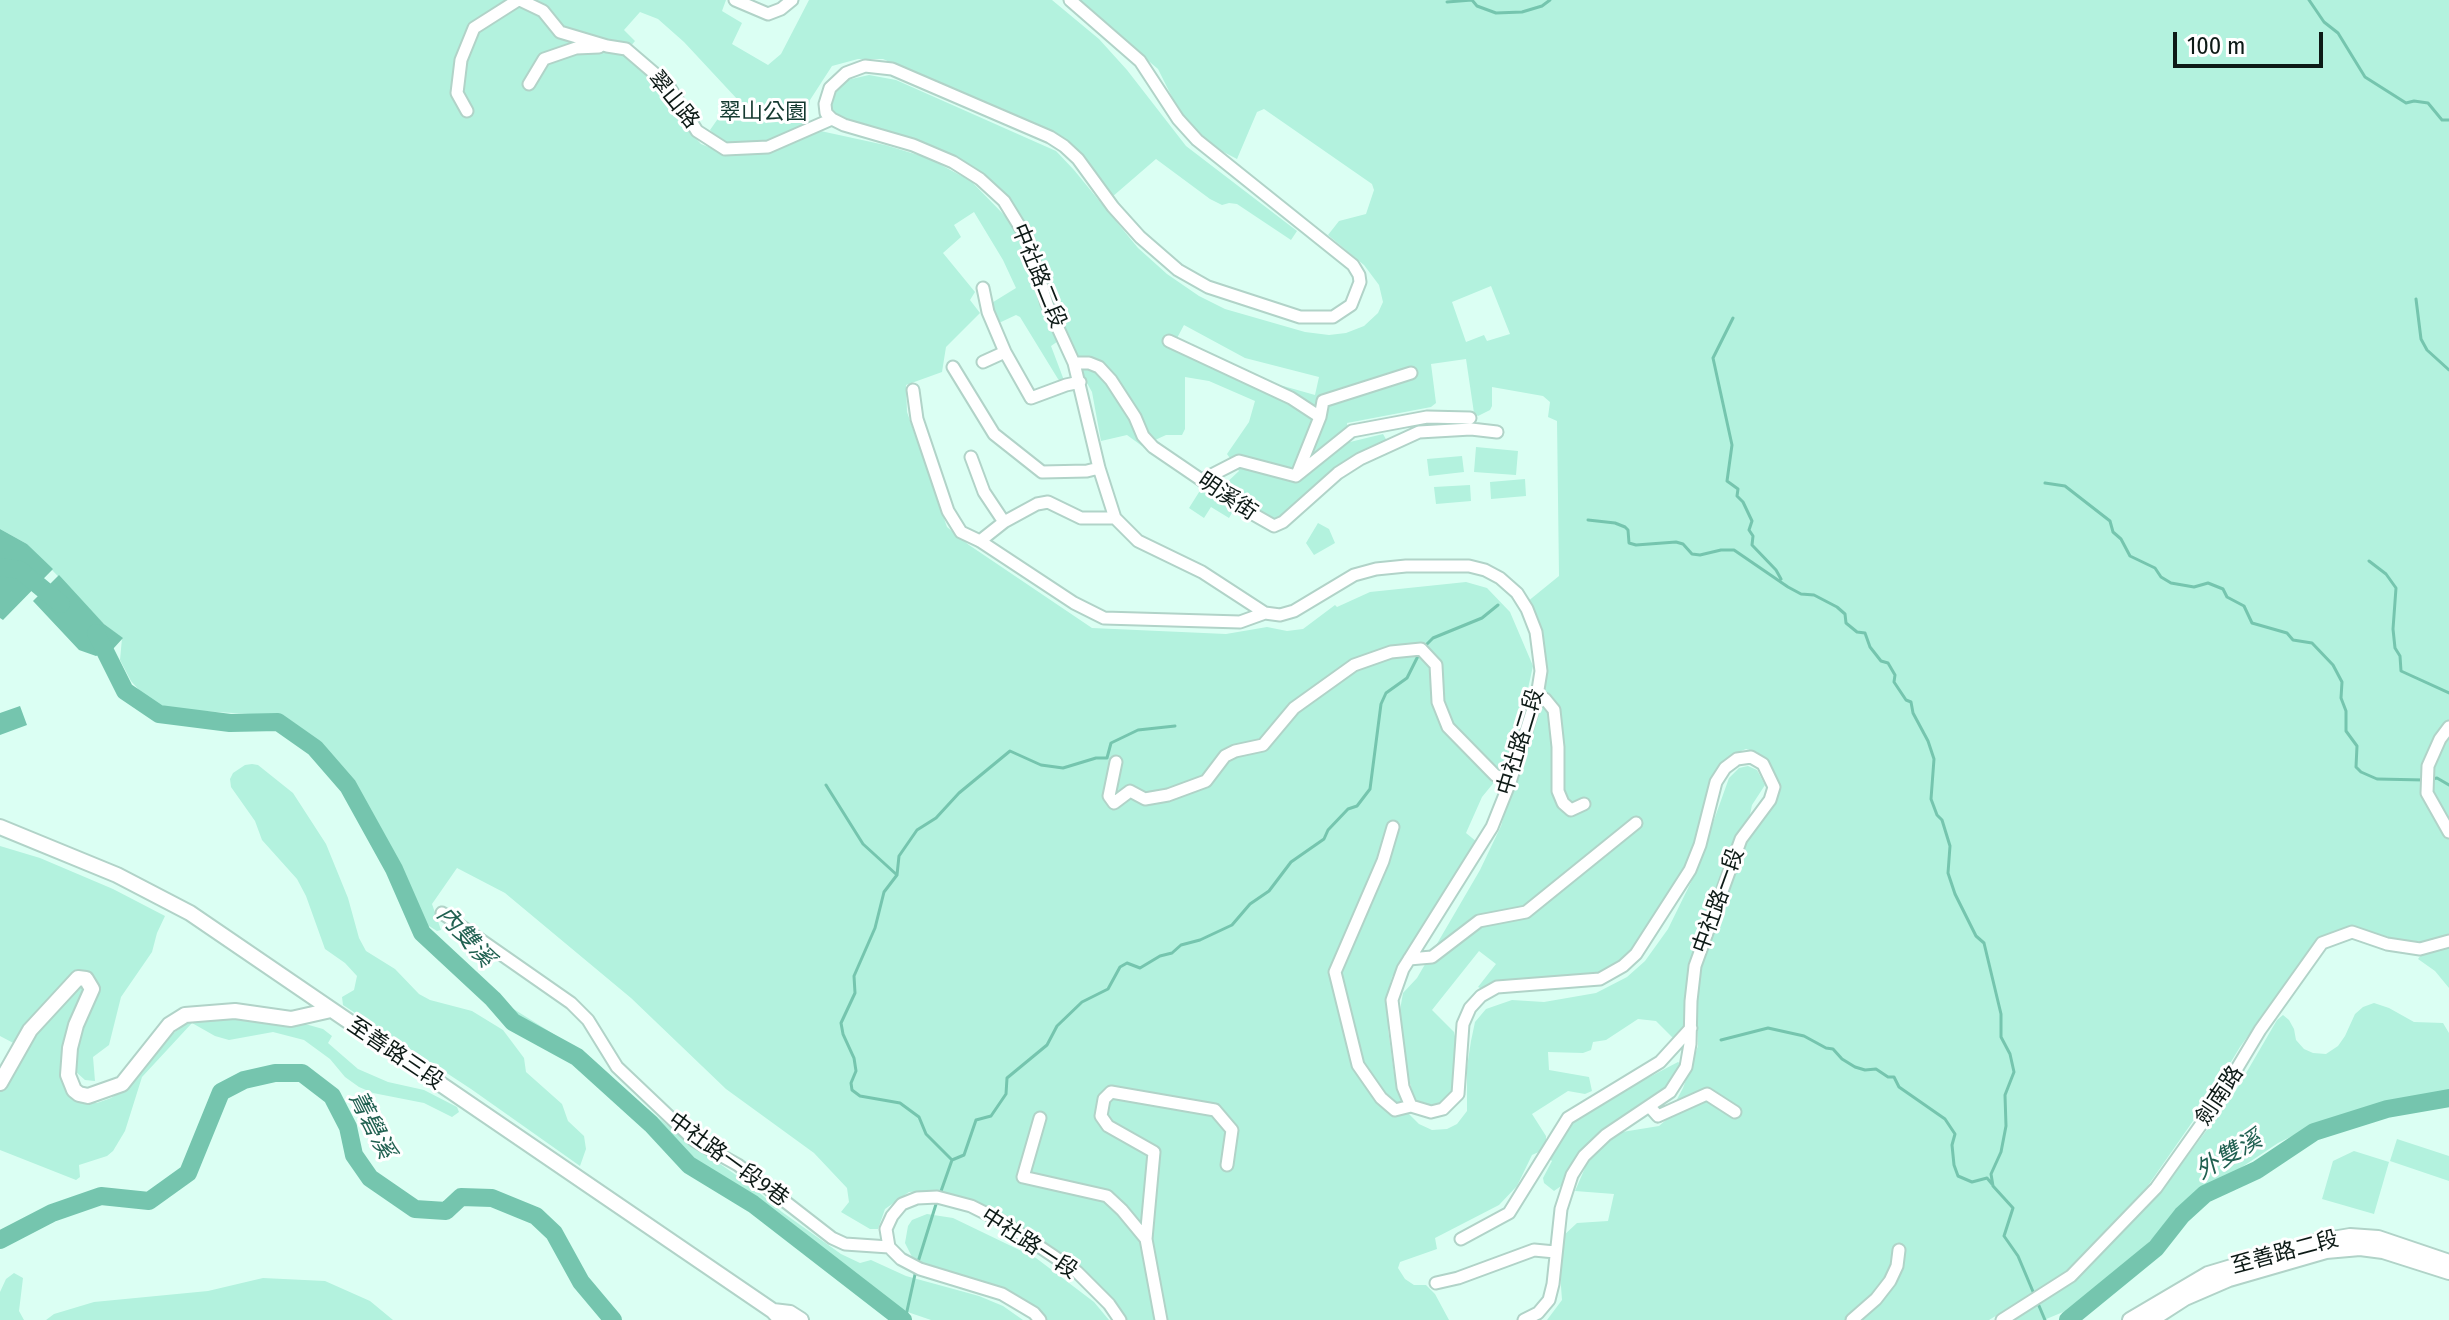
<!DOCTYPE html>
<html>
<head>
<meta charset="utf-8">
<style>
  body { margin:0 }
  #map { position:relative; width:2449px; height:1320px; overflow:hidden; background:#dbfff3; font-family:"Fira Sans Condensed",sans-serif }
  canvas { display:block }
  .scale { position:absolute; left:2173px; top:32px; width:150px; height:36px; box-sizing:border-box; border:4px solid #0d1a16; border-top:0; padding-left:10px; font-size:24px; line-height:28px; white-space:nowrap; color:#0d1a16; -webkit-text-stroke:6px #fff; paint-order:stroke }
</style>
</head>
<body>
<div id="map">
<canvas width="2449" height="1320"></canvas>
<div class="scale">100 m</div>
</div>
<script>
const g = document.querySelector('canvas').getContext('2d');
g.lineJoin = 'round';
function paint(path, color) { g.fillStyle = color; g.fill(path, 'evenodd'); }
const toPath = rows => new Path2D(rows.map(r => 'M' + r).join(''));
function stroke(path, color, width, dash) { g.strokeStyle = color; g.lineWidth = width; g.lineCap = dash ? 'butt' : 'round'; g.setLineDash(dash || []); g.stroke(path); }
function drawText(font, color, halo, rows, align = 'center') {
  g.font = font + ' "Fira Sans Condensed","Noto Sans TC",sans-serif'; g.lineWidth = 6; g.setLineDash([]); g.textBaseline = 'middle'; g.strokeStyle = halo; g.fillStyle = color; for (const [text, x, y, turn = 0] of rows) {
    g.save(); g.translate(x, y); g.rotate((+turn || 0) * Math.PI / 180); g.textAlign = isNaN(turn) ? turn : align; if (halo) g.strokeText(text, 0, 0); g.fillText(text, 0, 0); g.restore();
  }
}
paint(toPath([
  [0,0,726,0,722,11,742,23,732,44,768,65,781,54,809,0,1052,0,1099,39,1127,70,1186,146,1297,231,1291,240,1237,204,1229,203,1222,205,1210,199,1156,159,1112,197,1083,159,1060,137,883,59,858,59,832,66,810,100,806,127,767,143,741,145,727,144,718,139,710,130,717,120,738,100,684,42,658,19,640,12,624,30,635,41,625,53,658,81,689,131,701,144,721,152,758,153,771,150,816,130,885,145,928,158,971,181,1007,218,1021,238,1033,262,1044,303,1061,339,1051,346,1065,383,1062,383,1058,379,1020,317,1016,315,1001,322,996,321,990,304,1016,288,1003,260,974,212,954,225,961,237,943,253,975,292,970,300,980,313,946,347,942,372,906,385,907,412,947,527,969,545,1092,628,1226,634,1267,627,1287,631,1303,629,1335,605,1337,607,1370,592,1466,582,1487,588,1510,612,1533,666,1517,738,1505,769,1482,797,1466,833,1477,842,1392,977,1388,991,1388,1029,1394,1073,1409,1114,1419,1124,1432,1130,1447,1129,1457,1124,1467,1111,1467,1067,1471,1041,1475,1022,1486,1009,1512,1000,1544,1002,1596,993,1627,977,1645,961,1668,929,1694,876,1729,778,1739,768,1748,766,1757,770,1765,785,1752,805,1749,819,1737,834,1720,879,1693,965,1689,1001,1689,1026,1678,1039,1674,1039,1656,1021,1638,1019,1606,1040,1593,1042,1591,1050,1583,1053,1548,1052,1549,1070,1589,1077,1592,1091,1585,1094,1568,1091,1532,1114,1546,1136,1546,1145,1543,1150,1532,1155,1517,1186,1499,1205,1435,1238,1437,1249,1400,1262,1398,1268,1405,1279,1414,1285,1426,1285,1435,1294,1449,1320,1125,1320,1113,1301,1088,1276,1049,1247,970,1199,925,1191,909,1192,885,1209,878,1229,870,1229,841,1212,849,1202,847,1188,814,1153,726,1089,631,998,505,893,457,868,432,904,441,930,437,931,424,923,396,862,353,787,324,746,301,728,281,716,169,709,147,699,131,681,120,660,122,638,104,624,27,544,0,529],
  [1077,0,2449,0,2449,936,2427,941,2406,941,2346,927,2317,940,2240,1047,2209,1098,2147,1187,2066,1273,1989,1320,1547,1320,1562,1300,1559,1259,1563,1236,1577,1223,1608,1221,1614,1194,1575,1191,1588,1161,1616,1133,1659,1126,1666,1120,1683,1088,1698,1046,1697,992,1702,965,1727,890,1747,841,1777,793,1778,782,1773,770,1757,752,1746,749,1731,755,1722,763,1689,862,1677,884,1634,952,1598,977,1482,989,1478,987,1496,964,1479,951,1432,1010,1454,1032,1457,1045,1457,1087,1451,1098,1434,1109,1421,1106,1414,1098,1408,1076,1400,1010,1403,993,1417,978,1480,870,1501,826,1541,690,1527,602,1559,576,1557,421,1548,417,1550,402,1543,396,1492,387,1492,406,1490,410,1478,416,1474,413,1466,359,1431,364,1436,403,1431,407,1347,423,1350,442,1383,434,1387,441,1298,505,1271,521,1225,490,1223,486,1239,471,1227,454,1249,422,1255,401,1209,381,1185,377,1185,429,1182,435,1166,435,1142,446,1127,435,1101,441,1092,392,1078,367,1052,308,1038,252,1020,217,991,182,836,117,831,112,830,105,833,95,847,80,869,75,896,80,1056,151,1074,170,1138,248,1167,274,1199,296,1225,309,1305,332,1329,335,1346,333,1364,326,1378,313,1383,302,1379,285,1364,265,1328,235,1339,221,1366,214,1374,190,1372,184,1264,109,1257,112,1237,159,1214,147,1180,113,1158,69],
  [1491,286,1510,334,1487,341,1484,335,1466,342,1452,302],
  [1184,325,1245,358,1319,377,1315,395,1269,382,1229,366,1176,340],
  [1476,447,1518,451,1516,475,1474,472],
  [1462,456,1464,472,1429,476,1427,459],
  [1525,479,1526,496,1491,499,1490,482],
  [1470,485,1471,501,1436,504,1434,487],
  [1201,489,1233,511,1229,518,1211,507,1204,518,1189,508],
  [1318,523,1329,529,1335,543,1314,555,1306,543],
  [252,764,258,765,293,793,326,844,348,898,359,938,366,951,395,969,419,994,430,1000,472,1011,503,1030,524,1058,526,1072,562,1104,568,1121,584,1136,586,1149,580,1166,471,1089,343,1005,342,997,354,990,357,976,345,963,325,949,306,896,297,879,262,840,255,821,231,787,230,779,233,773,245,765],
  [0,846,40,858,113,889,165,916,157,933,152,952,121,997,109,1045,93,1057,95,1081,85,1080,75,1071,66,1088,75,1101,97,1103,111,1098,122,1091,171,1035,190,1021,232,1018,298,1022,323,1029,332,1036,328,1043,358,1069,388,1082,424,1090,457,1107,459,1112,452,1117,424,1103,373,1093,359,1087,345,1077,330,1059,304,1040,273,1032,229,1040,215,1036,192,1023,142,1077,125,1131,113,1151,107,1156,79,1165,80,1177,76,1180,0,1150,0,1087,21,1047,0,1036],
  [2449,948,2449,988,2435,971,2418,959,2421,955],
  [2374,1003,2389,1008,2414,1022,2443,1023,2449,1033,2449,1092,2390,1101,2313,1126,2278,1143,2185,1205,2121,1271,2075,1307,2044,1320,2011,1320,2073,1280,2163,1189,2235,1092,2277,1020,2283,1015,2289,1020,2294,1029,2296,1040,2304,1049,2313,1053,2326,1054,2338,1046,2345,1036,2355,1014,2363,1007],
  [512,1008,571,1045,684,1139,749,1184,782,1212,841,1254,860,1263,871,1260,906,1276,979,1296,1003,1306,1023,1320,931,1320,887,1305,688,1156,580,1058,526,1027,517,1019],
  [1678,1062,1681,1064,1673,1083,1627,1117,1564,1184,1554,1191,1544,1183,1543,1178,1552,1161,1547,1157,1567,1126,1585,1111],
  [2397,1139,2449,1156,2449,1181,2390,1161],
  [2354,1151,2389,1162,2374,1214,2322,1199,2333,1161],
  [927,1214,953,1218,1036,1258,1094,1302,1109,1320,1047,1320,1005,1290,975,1280,938,1271,914,1261,905,1243,908,1226,912,1220],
  [14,1273,23,1278,19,1311,24,1320,0,1320,0,1292,6,1279],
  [263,1278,325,1281,370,1301,393,1320,46,1320,54,1314,94,1302,208,1291]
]), '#b3f2de');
paint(toPath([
  [0,529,27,544,53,569,3,620,0,618],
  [59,575,104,624,123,638,113,649,96,656,79,650,33,601],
  [20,706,27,725,0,735,0,713]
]), '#75c5ae');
stroke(toPath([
  [2309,0,2324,22,2338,33,2365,77,2406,103,2414,101,2428,103,2442,120,2449,120],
  [1447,2,1472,0,1477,6,1496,13,1522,12,1542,6,1550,0],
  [2416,299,2421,339,2427,350,2449,370],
  [1733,318,1713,358,1732,445,1727,481,1738,489,1737,496,1743,502,1752,521,1749,530,1753,536,1752,545,1776,570,1781,579],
  [2045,483,2065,486,2110,521,2113,532,2121,539,2130,556,2155,568,2161,577,2171,583,2194,587,2208,583,2223,589,2227,597,2244,606,2252,623,2287,633,2293,640,2312,643,2333,665,2342,682,2341,698,2346,711,2346,731,2357,746,2356,767,2361,772,2377,779,2424,780],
  [1588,520,1615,523,1625,527,1628,530,1629,543,1636,545,1676,542,1683,544,1692,554,1700,555,1721,550,1734,550,1788,587,1801,594,1814,595,1837,607,1845,614,1846,623,1857,632,1865,633,1870,647,1881,661,1888,663,1895,675,1894,682,1906,700,1911,702,1913,713,1928,741,1934,759,1931,799,1937,815,1942,820,1950,846,1948,873,1955,894,1976,936,1984,943,2001,1014,2001,1037,2010,1054,2014,1072,2005,1095,2006,1126,2001,1152,1991,1174,1993,1186,2013,1208,2004,1236,2018,1256,2045,1320],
  [2369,561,2386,574,2396,588,2393,629,2395,648,2400,656,2401,671,2449,693],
  [1423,648,1433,638,1482,618,1498,605],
  [2432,779,2437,778,2449,785],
  [826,785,863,844,897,875],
  [1721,1040,1768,1028,1804,1036,1826,1048,1833,1049,1842,1059,1855,1067,1865,1070,1876,1069,1888,1077,1894,1077,1899,1087,1945,1119,1955,1134,1952,1145,1954,1165,1958,1176,1972,1182,1987,1178,1992,1184],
  [952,1160,926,1134,919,1117,900,1103,860,1096,852,1090,851,1083,856,1071,854,1058,843,1034,841,1023,855,993,854,976,875,928,884,892,897,875,899,856,917,830,936,818,959,793,1010,751,1041,765,1063,768,1096,758,1107,758,1111,743,1138,730,1175,726],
  [940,1194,952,1160,964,1155,976,1120,991,1116,1006,1094,1007,1078,1047,1045,1057,1026,1082,1002,1108,989,1120,967,1127,963,1140,968,1160,956,1172,953,1181,945,1200,940,1232,925,1250,904,1269,891,1291,862,1324,839,1328,830,1348,809,1357,806,1370,789,1381,704,1386,693,1407,678,1419,654],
  [918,1262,937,1201],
  [905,1320,916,1270]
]), '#75c5ae', 3);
stroke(toPath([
  [0,567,20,570,61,604],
  [96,633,125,691,159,714,230,723,278,722,315,748,348,786,394,869,422,933,493,999,513,1022,577,1057,651,1124,689,1165,753,1204,903,1320],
  [0,1240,52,1213,101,1196,149,1201,188,1173,221,1092,244,1080,275,1073,302,1073,332,1096,348,1127,354,1155,370,1178,415,1209,446,1211,461,1197,492,1198,536,1216,554,1233,581,1282,613,1320],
  [2068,1320,2156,1248,2182,1215,2205,1194,2257,1170,2314,1132,2387,1109,2449,1098]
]), '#75c5ae', 18);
const minor = toPath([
  [520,0,543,11,560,32,607,46,626,49,668,85,697,131,725,149,768,147,832,119],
  [735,0,768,14,781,9,792,0],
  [1070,0,1140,61,1178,119,1197,140,1353,265,1359,275,1360,282,1351,305,1333,317,1300,317,1208,287,1178,270,1140,237,1113,207,1078,159,1064,146,1050,137,892,69,865,66,846,73,830,88,825,104,826,113,832,119,844,125,913,145,953,162,980,179,1004,201,1028,240,1047,304,1074,363,1099,468,1115,518,1138,541,1202,572,1265,613,1280,615,1294,611,1354,575,1376,569,1406,566,1469,566,1485,570,1500,578,1517,593,1527,609,1536,632,1541,671,1537,696,1510,782,1492,827,1403,969,1392,1000,1403,1087,1411,1106],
  [529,84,544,59,576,48,599,47],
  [467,111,457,93,461,60,474,28,518,0],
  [983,288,988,312,1005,352],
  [1169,341,1291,398,1320,417],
  [983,362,1005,352,1031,398,1066,385,1080,382],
  [1074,363,1089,363,1099,367,1111,380,1135,417,1143,436,1153,447,1244,509,1274,526,1283,522,1338,473,1360,459,1419,432,1471,429,1497,432],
  [953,367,994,434,1042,472,1087,471,1099,468],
  [913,390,917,419,948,511,961,532,980,541,1074,603,1104,618,1240,622,1265,613],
  [971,457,984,492,1004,522],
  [1298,472,1320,417,1323,401,1411,373],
  [1202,480,1239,461,1296,476,1352,431,1427,417,1470,418],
  [980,541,1004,522,1037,504,1048,502,1081,518,1115,518],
  [1537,696,1545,699,1554,710,1558,747,1558,791,1563,803,1571,810,1584,804],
  [2449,727,2440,739,2428,766,2427,793,2449,832],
  [1116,762,1109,796,1114,803,1130,791,1145,799,1168,795,1206,781,1225,756,1235,751,1263,745,1294,708,1354,665,1391,652,1421,649,1436,665,1438,702,1448,727,1495,775,1510,782],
  [1393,827,1383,861,1335,972,1358,1065,1381,1098,1395,1110,1411,1106],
  [442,913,571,1003,588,1020,617,1067,695,1141,738,1165,832,1238,845,1244,889,1247],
  [1409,959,1432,957,1479,921,1526,912,1636,823],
  [1411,1106,1431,1112,1443,1109,1458,1094,1463,1024,1470,1008,1481,996,1497,987,1600,979,1623,966,1636,954,1690,870,1700,845,1716,782,1725,768,1737,759,1751,757,1763,764,1774,787,1770,800,1741,839,1695,966,1691,1001,1690,1044,1686,1067,1670,1092,1606,1135,1584,1156,1572,1175,1561,1209,1553,1284,1549,1300,1538,1313,1524,1320],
  [1650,1107,1658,1116,1707,1094,1735,1112],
  [1040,1118,1023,1177,1107,1196,1122,1210,1146,1239],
  [1461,1239,1509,1213,1568,1118,1660,1062,1691,1028],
  [1436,1283,1458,1278,1534,1250,1555,1252],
  [1040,1320,1034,1313,1002,1294,920,1269,901,1259,889,1247,886,1229,892,1216,902,1204,917,1198,937,1197,971,1206,1003,1222,1077,1272,1109,1304,1120,1320],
  [1161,1320,1146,1239,1154,1152,1108,1126,1101,1116,1104,1099,1111,1092,1215,1110,1232,1130,1227,1165],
  [1852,1320,1876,1299,1890,1281,1897,1266,1899,1250],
  [2002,1320,2071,1276,2156,1188,2215,1105,2260,1030,2322,943,2352,932,2387,944,2420,949,2449,941]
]);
const tertiary = toPath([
  [0,827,117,875,190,913,773,1311,781,1320],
  [0,1083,30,1030,78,978,86,979,92,989,76,1025,70,1048,68,1075,74,1090,79,1094,88,1096,122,1084,169,1025,185,1015,235,1011,291,1019,331,1010],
  [773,1311,790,1313,801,1320],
  [2130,1320,2208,1274,2315,1242,2350,1236,2378,1238,2449,1262],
  [2151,1320,2185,1298,2229,1279,2326,1251,2360,1248,2383,1251,2449,1272]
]);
stroke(minor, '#b1d3c8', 15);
stroke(tertiary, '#b1d3c8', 18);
stroke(minor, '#fff', 11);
stroke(tertiary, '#fff', 14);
drawText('22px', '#0d1a16', '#fff', [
  ["翠山路",673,100,51],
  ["中社路二段",1038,276,68],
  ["明溪街",1227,497,34],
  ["中社路二段",1521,742,-73],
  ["中社路一段",1719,901,-70],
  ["至善路三段",395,1054,34],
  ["劍南路",2220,1096,-56],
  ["中社路一段9巷",728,1160,36],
  ["中社路一段",1029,1244,33],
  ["至善路二段",2285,1253,-15]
]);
drawText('22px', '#13392f', '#fff', [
  ["翠山公園",763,113]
]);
drawText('italic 24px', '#216151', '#fff', [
  ["內雙溪",465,937,48],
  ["菁礐溪",371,1125,63],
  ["外雙溪",2229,1156,-30]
]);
</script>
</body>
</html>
